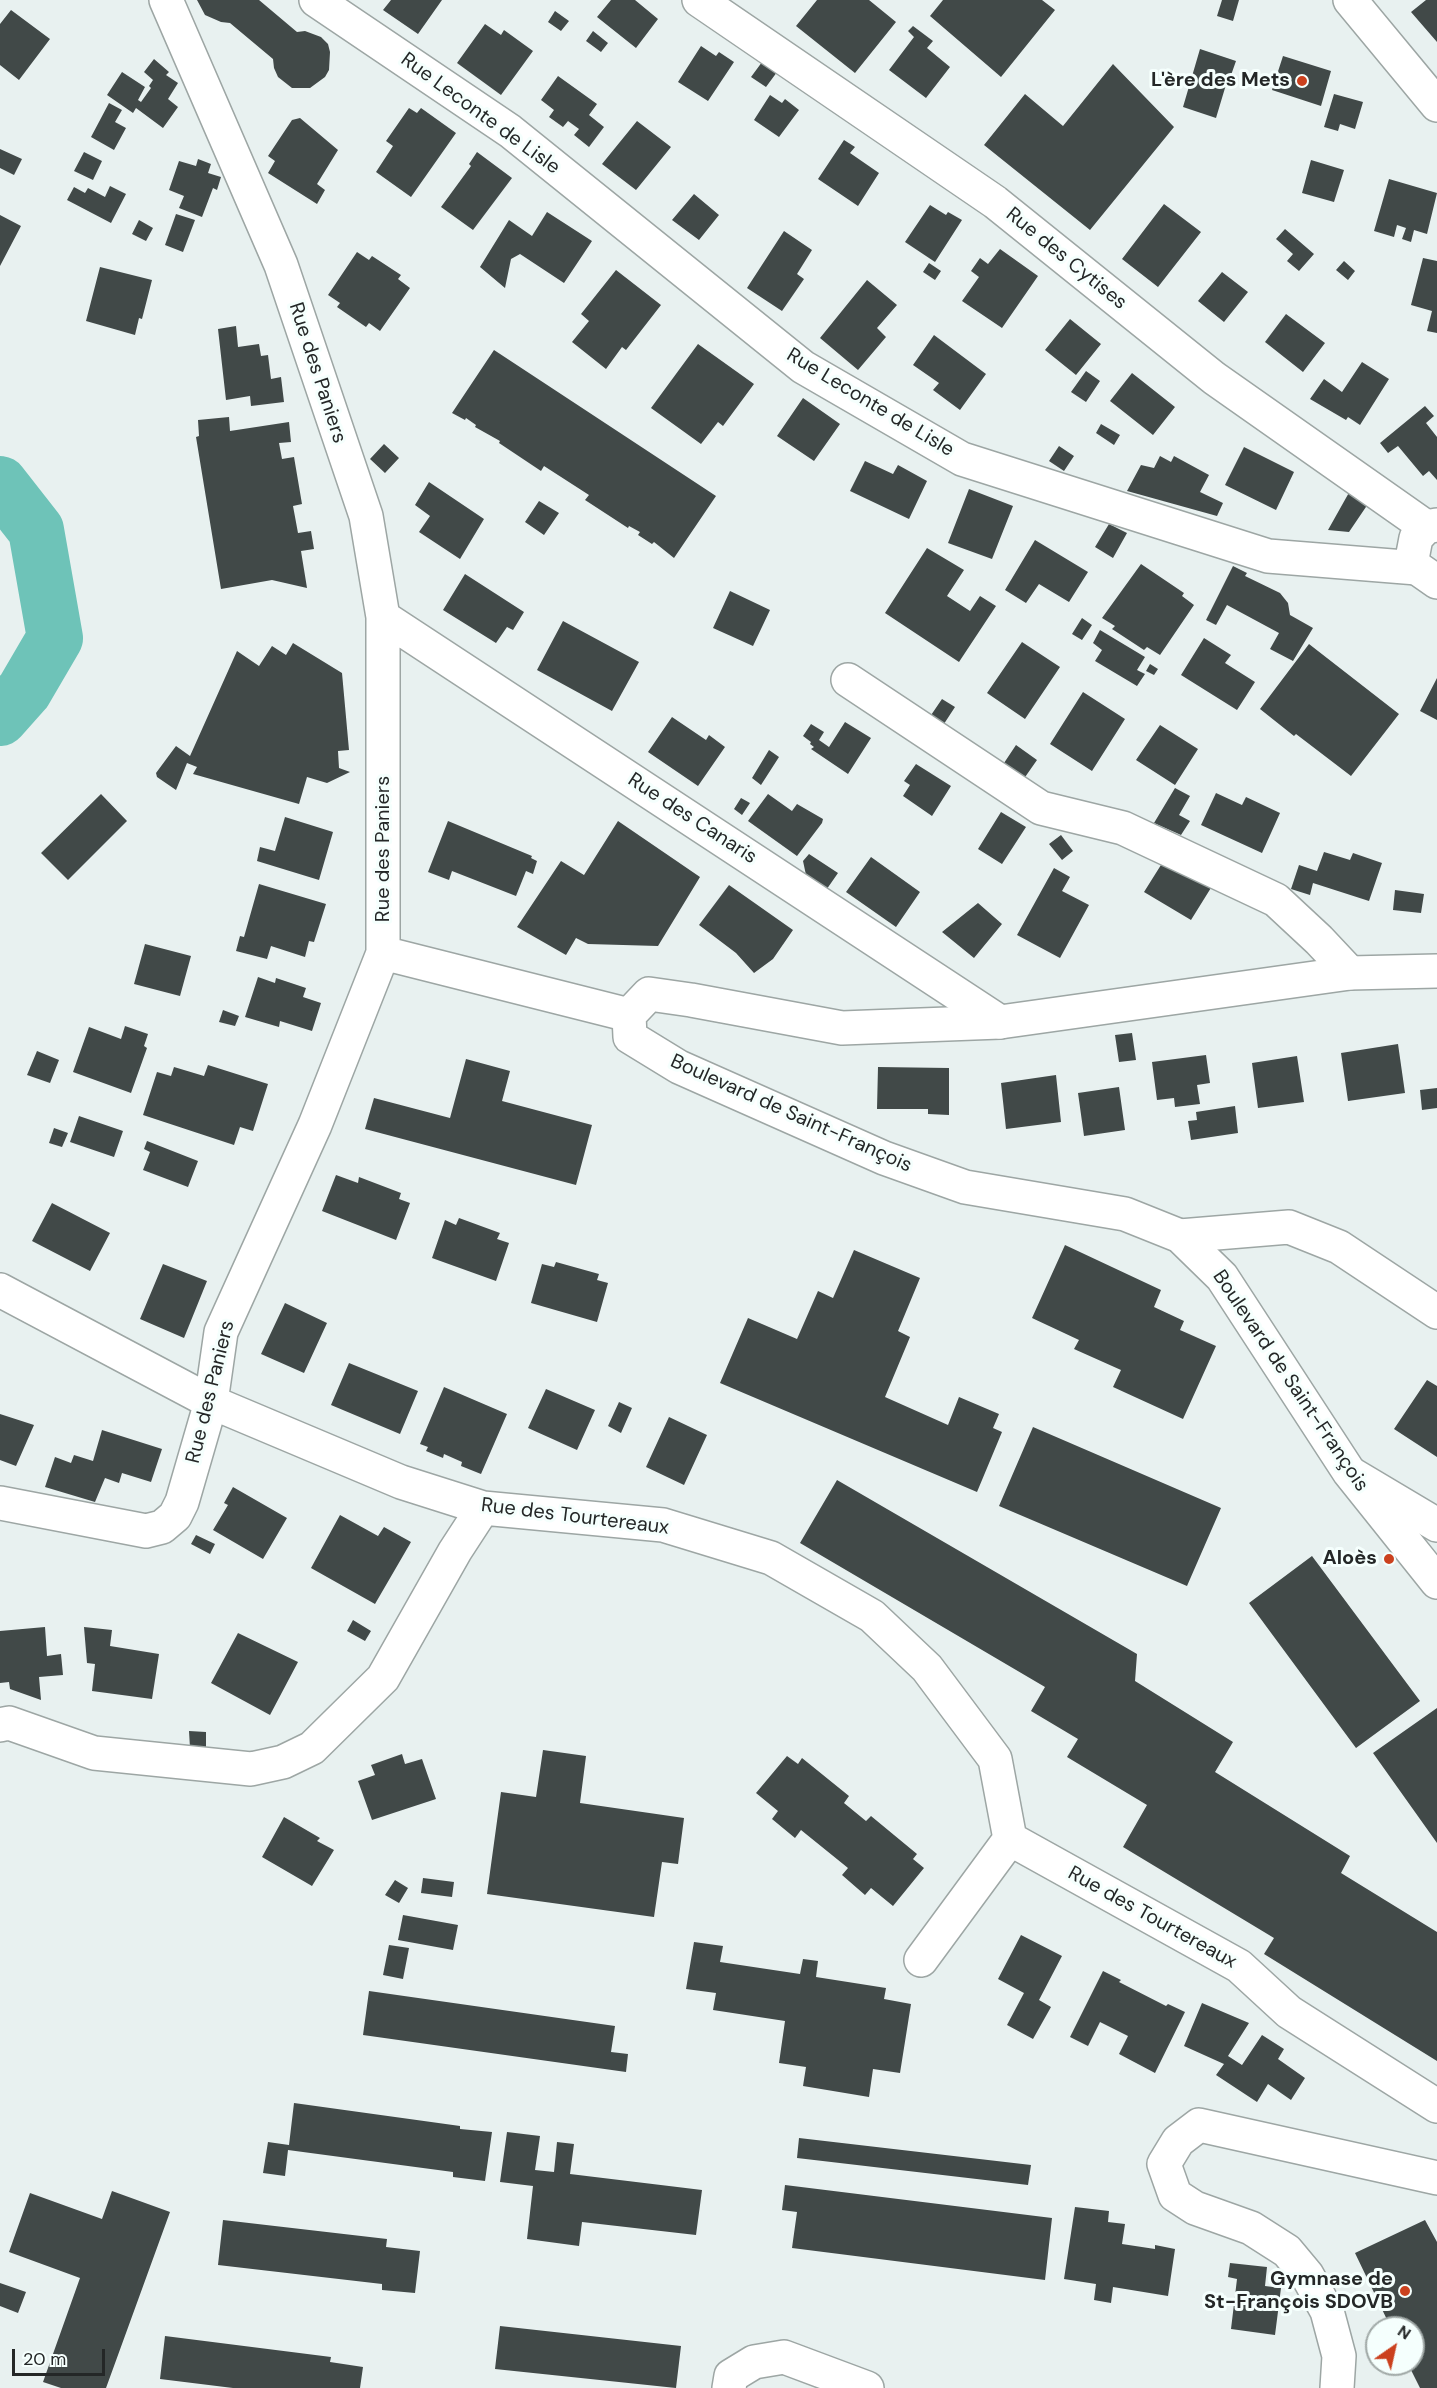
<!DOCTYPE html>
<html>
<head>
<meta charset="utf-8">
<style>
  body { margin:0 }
  #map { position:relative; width:1437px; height:2388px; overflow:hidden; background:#e8f1f0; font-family:"DM Sans",sans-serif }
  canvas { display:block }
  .north { position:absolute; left:1365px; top:2316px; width:60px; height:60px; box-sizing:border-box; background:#f5fffd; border:2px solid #a1a9a7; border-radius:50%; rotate:34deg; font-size:16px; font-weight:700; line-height:24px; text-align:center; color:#242727 }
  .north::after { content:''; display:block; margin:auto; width:21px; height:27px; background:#cb411e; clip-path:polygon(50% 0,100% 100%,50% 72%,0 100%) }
  .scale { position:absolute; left:12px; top:2349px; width:93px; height:27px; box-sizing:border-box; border:3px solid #242727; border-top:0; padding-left:8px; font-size:18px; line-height:21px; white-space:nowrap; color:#242727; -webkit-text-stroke:4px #f5fffd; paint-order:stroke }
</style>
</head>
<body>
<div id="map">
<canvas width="1437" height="2388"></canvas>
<div class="north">N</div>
<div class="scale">20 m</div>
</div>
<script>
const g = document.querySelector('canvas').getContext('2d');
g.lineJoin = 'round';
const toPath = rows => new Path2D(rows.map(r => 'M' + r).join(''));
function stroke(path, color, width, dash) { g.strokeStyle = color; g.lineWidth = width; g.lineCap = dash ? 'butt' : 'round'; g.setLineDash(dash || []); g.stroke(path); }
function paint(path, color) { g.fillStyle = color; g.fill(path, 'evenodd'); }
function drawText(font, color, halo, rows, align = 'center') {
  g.font = font + ' "DM Sans",sans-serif'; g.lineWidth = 6; g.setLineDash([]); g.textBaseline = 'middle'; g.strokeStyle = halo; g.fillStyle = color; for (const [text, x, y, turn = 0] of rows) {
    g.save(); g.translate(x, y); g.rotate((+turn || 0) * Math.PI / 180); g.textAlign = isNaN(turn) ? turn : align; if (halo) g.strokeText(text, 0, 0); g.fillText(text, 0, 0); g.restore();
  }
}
stroke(toPath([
  [0,484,36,530,55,638,24,691,0,718]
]), '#6ec3b8', 56);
paint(toPath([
  [197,0,259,0,297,32,305,31,321,37,328,44,330,52,329,70,325,77,310,88,292,88,278,77,274,68,273,59,230,23,221,22,205,15],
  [391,0,442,0,418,34,383,10],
  [611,0,635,0,658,19,636,48,597,17],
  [817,0,869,0,896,22,855,73,796,26],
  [943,0,1042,0,1055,10,1001,77,930,16],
  [1222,0,1239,0,1233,21,1217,16],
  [1426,0,1437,0,1437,42,1411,12],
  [11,10,50,39,19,80,0,65,0,24],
  [555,11,569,21,561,31,548,22],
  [485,24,501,35,504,30,533,51,501,95,457,63],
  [913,26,933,41,927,48,950,67,926,98,889,70,914,37,908,31],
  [593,31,608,43,601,52,586,41],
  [701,46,716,56,719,52,734,62,708,101,678,82],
  [1200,49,1236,61,1230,78,1228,78,1216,118,1183,107],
  [1283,56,1331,71,1321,106,1272,90],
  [765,58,780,68,766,87,751,77],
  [154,59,169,72,166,75,178,83,168,99,178,107,163,128,136,108,133,113,107,95,122,72,145,87,138,100,141,102,151,88,149,86,153,80,144,72],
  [1113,64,1174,127,1090,230,984,145,1025,94,1063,126],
  [558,76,597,104,589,115,604,127,589,147,574,135,579,129,568,121,563,127,549,117,554,110,541,100],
  [1334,94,1363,102,1355,129,1340,124,1338,131,1324,127],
  [770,95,782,103,785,99,799,110,779,137,754,120],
  [109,103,122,110,115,122,126,128,114,150,91,137],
  [409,108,417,113,421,108,456,133,411,197,376,172,393,146,386,141],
  [300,118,338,150,317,184,325,190,317,204,268,173,275,161,268,156,292,120],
  [637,121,671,147,636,190,602,164],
  [844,140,855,147,850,153,879,173,858,206,818,179],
  [0,149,22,159,14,175,0,168],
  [84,152,102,161,93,180,74,171],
  [477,152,512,178,473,230,441,207,471,166,469,164],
  [198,159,211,164,208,173,221,177,217,190,213,188,202,217,179,208,184,196,169,190,179,161,196,166],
  [1311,160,1344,170,1334,202,1302,193],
  [1389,179,1437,193,1427,234,1414,230,1411,242,1402,239,1406,228,1397,225,1394,237,1374,231],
  [110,186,126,194,111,223,67,200,74,187,85,193,88,188,105,197],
  [694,194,719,215,699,240,672,220],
  [1164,204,1201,232,1158,287,1122,259],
  [930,205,946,215,948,212,962,220,935,262,905,242],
  [547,212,592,241,564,283,520,254,511,259,505,288,480,267,509,220,532,236],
  [176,214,195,220,183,252,165,245],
  [0,215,21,226,0,266],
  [139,220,153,228,146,241,132,234],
  [1285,229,1314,254,1299,271,1287,261,1293,254,1276,239],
  [784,231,812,250,797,274,804,279,782,311,747,288],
  [1000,249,1038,276,1002,328,962,301,979,277,971,271,980,258,988,264],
  [357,252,369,260,372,256,401,275,398,279,410,288,380,331,369,323,366,327,337,307,340,303,328,295],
  [1423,258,1437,261,1437,333,1427,331,1432,311,1411,305],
  [1344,261,1355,271,1348,280,1336,270],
  [929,263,941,271,935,280,923,272],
  [100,267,152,280,142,319,139,318,135,335,86,321],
  [616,270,661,305,626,350,622,347,606,369,572,342,589,321,581,314],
  [1222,272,1248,292,1224,322,1198,301],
  [867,280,897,305,877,328,886,337,858,370,820,338],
  [1286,314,1325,343,1303,372,1265,342],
  [1070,319,1101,344,1076,375,1045,350],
  [236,326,238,347,259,344,261,356,268,355,271,379,281,377,284,402,251,406,250,396,226,400,218,329],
  [934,335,986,374,960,410,933,390,939,383,913,365],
  [698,344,754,384,723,426,718,422,701,444,651,408],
  [494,350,716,496,674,558,654,542,652,544,638,535,640,532,629,526,628,528,585,500,589,495,544,466,541,471,499,443,500,441,475,427,476,425,466,418,465,420,452,413],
  [1362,362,1389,379,1360,425,1348,417,1346,420,1310,399,1324,379,1342,392],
  [1086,371,1100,381,1086,402,1071,392],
  [1132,373,1175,407,1153,435,1110,401],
  [803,398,840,424,814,461,777,436],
  [1425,406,1434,416,1426,423,1437,437,1437,480,1429,471,1423,476,1398,446,1388,453,1380,443],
  [229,417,230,431,289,422,291,442,279,443,282,459,294,457,302,504,293,506,298,533,311,531,314,549,301,551,307,588,272,580,221,589,196,437,199,436,198,420],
  [1101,424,1120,435,1114,445,1096,433],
  [384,444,399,458,385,473,370,459],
  [1059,446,1074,456,1064,471,1049,461],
  [1244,447,1294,472,1276,510,1225,485],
  [1160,456,1171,462,1174,456,1209,475,1200,492,1223,503,1217,516,1127,491,1141,465,1154,468],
  [865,461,893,474,898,465,927,481,909,519,850,491],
  [429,482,484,519,460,559,419,532,430,516,415,505],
  [969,489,1013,506,992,559,948,543],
  [1351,489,1370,501,1349,532,1328,530],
  [539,501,559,513,544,535,525,522],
  [1109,524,1127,533,1113,558,1095,547],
  [1035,540,1088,572,1069,602,1039,584,1026,603,1005,590],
  [927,548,964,570,947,596,970,611,980,596,996,606,959,662,885,613],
  [1141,564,1184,593,1182,596,1194,605,1160,655,1147,647,1144,650,1112,629,1115,626,1102,618],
  [1233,566,1247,573,1245,576,1280,593,1288,603,1290,615,1313,628,1293,661,1270,649,1279,633,1227,605,1216,625,1206,620],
  [465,574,524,612,513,630,507,627,496,643,443,610],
  [730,591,770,610,753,646,713,628],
  [1082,618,1092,625,1082,640,1072,634],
  [563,621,639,662,612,711,537,670],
  [1100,630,1145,657,1137,670,1145,674,1137,686,1095,661,1102,650,1093,643],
  [1204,638,1231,655,1225,663,1255,682,1237,710,1181,675],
  [1022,642,1060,667,1025,719,987,693],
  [293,643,342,673,349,750,338,751,339,768,350,772,327,783,307,777,299,804,193,774,197,767,187,763,176,790,157,777,156,773,176,746,190,756,237,651,259,666,272,646,286,655],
  [1309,644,1399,714,1351,776,1296,734,1294,736,1260,709],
  [1150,664,1158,669,1154,675,1146,671],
  [1437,678,1437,720,1420,711],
  [1083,692,1125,719,1092,771,1050,744],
  [942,699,955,707,940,730,927,721],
  [672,717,706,740,709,735,725,747,698,786,648,752],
  [845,722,871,738,848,774,811,749,814,747,810,744,811,742,803,736,811,724,824,732,819,740,829,747],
  [1160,725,1198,749,1175,785,1136,760],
  [1016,745,1037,760,1023,780,1002,766],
  [769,750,779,757,761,785,752,778],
  [916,764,951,786,932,816,903,796,910,785,904,781],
  [1175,788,1190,796,1179,815,1190,821,1181,835,1154,823],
  [1216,793,1242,805,1246,797,1280,813,1262,853,1201,825],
  [101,794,127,821,68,880,41,853],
  [768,794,792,811,797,804,823,819,822,823,797,856,748,821],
  [741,798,750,803,742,815,734,809],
  [1001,812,1026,827,1002,864,978,849],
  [285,817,333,832,319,880,257,861,260,847,275,851],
  [448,821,532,856,531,858,537,861,533,874,526,871,516,896,452,871,449,880,428,872],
  [618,821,700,877,658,946,588,944,576,938,566,955,517,927,561,861,584,875],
  [1061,835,1073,851,1062,860,1049,844],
  [1324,852,1350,860,1353,853,1382,863,1369,901,1313,883,1310,895,1291,889,1299,865,1317,871],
  [809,854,838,873,822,896,802,881,806,875,803,861],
  [871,857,920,892,896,927,846,892],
  [1166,857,1214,883,1191,920,1144,892],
  [1054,868,1070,877,1062,891,1089,905,1060,958,1017,935],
  [259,884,326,904,314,942,309,941,305,957,271,946,267,959,236,951,240,936,244,937],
  [729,885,793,930,773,959,754,973,736,953,699,925],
  [1395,890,1424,894,1421,913,1393,910],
  [978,903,1002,924,974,958,942,932],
  [145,944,191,956,180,996,134,984],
  [258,977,275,983,276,978,306,988,303,997,321,1003,312,1031,280,1021,279,1027,245,1017],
  [223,1010,239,1016,235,1026,219,1022],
  [125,1026,148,1034,144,1046,147,1048,131,1093,73,1072,89,1027,121,1039],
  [1132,1033,1136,1060,1119,1062,1115,1035],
  [1398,1044,1405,1093,1348,1101,1341,1053],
  [37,1051,59,1060,50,1083,27,1075],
  [1206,1055,1210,1083,1197,1085,1200,1104,1175,1107,1174,1098,1157,1100,1152,1062],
  [1297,1056,1304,1102,1258,1108,1252,1063],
  [466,1059,510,1071,502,1101,592,1125,576,1185,365,1129,374,1098,450,1118],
  [208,1065,268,1084,253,1131,240,1127,234,1145,143,1115,157,1072,171,1076,174,1067,204,1076],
  [878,1067,949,1068,949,1115,928,1114,928,1109,877,1109],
  [1056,1075,1061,1122,1006,1129,1001,1083],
  [1119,1087,1125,1130,1084,1136,1078,1093],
  [1437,1088,1437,1108,1422,1110,1420,1090],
  [1235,1106,1238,1133,1191,1140,1188,1121,1197,1120,1196,1112],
  [79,1116,123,1131,114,1157,70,1142],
  [54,1128,68,1133,62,1147,49,1143],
  [147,1141,198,1161,188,1187,143,1170,150,1152,144,1149],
  [336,1175,358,1183,359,1177,401,1193,399,1199,410,1203,396,1240,322,1211],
  [52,1203,110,1233,90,1271,32,1241],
  [459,1218,500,1233,497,1239,509,1243,496,1281,432,1258,445,1220,456,1225],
  [1065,1245,1161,1290,1154,1307,1184,1321,1180,1330,1216,1346,1183,1419,1113,1387,1121,1370,1074,1349,1079,1340,1032,1318],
  [854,1250,920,1278,898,1331,910,1337,885,1397,948,1425,959,1397,999,1414,993,1428,1002,1432,977,1492,720,1383,748,1318,797,1339,818,1291,833,1298],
  [556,1262,599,1274,597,1280,608,1283,597,1322,531,1303,542,1264,554,1267],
  [163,1264,207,1281,184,1338,140,1319],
  [285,1303,327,1323,304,1373,261,1354],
  [349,1363,418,1391,400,1434,331,1405],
  [1427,1380,1437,1386,1437,1457,1394,1429],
  [444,1387,507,1414,481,1474,461,1466,462,1462,444,1454,443,1458,426,1451,428,1447,420,1444],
  [546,1389,595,1410,577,1450,528,1428],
  [619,1402,632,1408,621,1433,608,1426],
  [0,1414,34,1425,16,1466,0,1460],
  [669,1417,707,1435,684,1485,646,1467],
  [1033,1427,1221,1508,1187,1586,999,1506],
  [102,1430,162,1449,151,1482,122,1473,119,1483,105,1478,95,1502,45,1487,55,1457,71,1463,74,1455,93,1461],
  [837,1480,1137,1654,1135,1681,1233,1742,1215,1772,1350,1856,1341,1873,1437,1932,1437,2061,1264,1954,1274,1938,1123,1847,1147,1805,1067,1757,1078,1739,1031,1711,1045,1687,800,1543],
  [233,1487,287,1518,263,1559,213,1530,228,1505,224,1503],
  [340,1515,378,1536,384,1527,411,1542,375,1604,311,1568],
  [196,1535,215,1544,210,1554,191,1544],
  [1312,1556,1420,1701,1356,1748,1249,1603],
  [353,1620,371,1631,365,1641,347,1631],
  [45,1627,47,1656,61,1654,63,1675,39,1677,41,1700,10,1689,9,1682,0,1683,0,1631],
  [84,1627,112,1630,110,1646,159,1654,152,1699,92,1691,95,1664,87,1663],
  [238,1633,298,1662,270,1715,211,1683],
  [1437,1708,1437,1843,1373,1753],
  [189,1731,206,1732,206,1748,190,1748],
  [543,1750,586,1756,580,1803,684,1818,678,1864,662,1862,654,1917,487,1894,501,1792,536,1797],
  [402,1754,405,1764,422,1759,436,1799,372,1820,358,1781,375,1775,371,1765],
  [787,1756,798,1764,802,1758,849,1796,844,1803,866,1821,871,1816,917,1854,913,1859,924,1868,893,1906,871,1888,865,1895,842,1875,848,1868,801,1830,795,1838,772,1819,778,1811,756,1793],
  [284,1817,320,1838,317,1841,334,1850,312,1886,262,1857],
  [423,1878,454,1882,452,1897,421,1893],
  [395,1880,408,1888,399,1903,385,1895],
  [403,1915,458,1925,453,1950,398,1940],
  [1021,1935,1062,1956,1039,2000,1051,2007,1033,2039,1007,2025,1024,1993,998,1979],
  [694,1942,723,1946,720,1962,800,1974,803,1959,818,1961,816,1977,886,1988,884,1999,911,2004,900,2073,873,2069,869,2097,803,2086,806,2067,779,2063,785,2021,713,2010,716,1993,686,1989],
  [389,1945,409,1948,403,1979,383,1975],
  [1103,1971,1121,1980,1119,1982,1166,2006,1168,2004,1185,2012,1155,2073,1119,2054,1128,2036,1100,2022,1088,2046,1070,2037],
  [369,1991,615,2026,611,2052,628,2054,626,2072,363,2035],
  [1202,2003,1249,2023,1228,2056,1242,2065,1262,2035,1284,2049,1278,2059,1305,2078,1291,2100,1268,2084,1257,2102,1216,2075,1224,2064,1184,2046],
  [294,2103,460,2126,460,2129,492,2132,485,2181,453,2177,453,2172,288,2150,285,2176,263,2173,268,2142,289,2145],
  [507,2132,540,2136,535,2170,554,2172,557,2142,574,2144,570,2174,702,2190,696,2235,582,2222,579,2246,527,2239,533,2186,500,2182],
  [799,2138,1031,2165,1028,2185,797,2158],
  [785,2185,1052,2218,1045,2280,792,2248,797,2212,782,2210],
  [112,2191,170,2212,106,2388,61,2388,43,2382,80,2278,9,2252,30,2193,102,2219],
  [1075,2207,1109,2211,1108,2222,1125,2224,1122,2244,1155,2249,1155,2245,1175,2249,1168,2296,1113,2287,1111,2303,1094,2300,1096,2284,1064,2279],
  [223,2220,387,2239,386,2247,420,2251,415,2293,382,2290,382,2284,218,2265],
  [1425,2220,1437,2242,1437,2388,1420,2388,1408,2364,1413,2364,1413,2328,1391,2328,1355,2253],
  [1230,2263,1267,2267,1265,2286,1281,2288,1275,2335,1231,2329,1237,2279,1228,2277],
  [0,2283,26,2292,18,2313,0,2306],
  [500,2326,681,2346,676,2388,495,2369],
  [165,2336,331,2357,330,2362,363,2367,360,2388,233,2388,160,2379]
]), '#414948');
const street = toPath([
  [316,0,510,131,803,367,962,459,1268,556,1417,568],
  [699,0,995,202,1214,378,1426,527],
  [383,617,1000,1022],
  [848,680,1041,808,1123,828,1276,900,1319,940,1350,973],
  [383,953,629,1015],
  [1180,1236,1289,1227,1339,1247,1437,1312],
  [0,1290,211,1402,401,1482,483,1508,663,1525,771,1558,872,1616,927,1668,995,1759,1010,1839,1239,1966,1289,2012,1437,2106],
  [1353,1475,1437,1525],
  [0,1503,146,1531,162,1527,175,1516,182,1502,211,1402,221,1332,315,1125,383,953,383,617,366,516,281,265,166,0],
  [0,1725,9,1723,94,1753,251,1769,283,1762,312,1748,383,1678,455,1551,483,1508],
  [921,1960,1010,1839]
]);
const secondary = toPath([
  [1350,0,1437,105],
  [1437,525,1426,527,1416,538,1412,559,1417,568,1437,582],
  [1437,971,1350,973,1000,1022,842,1028,691,1000,649,994,629,1015,630,1037,679,1067,884,1158,965,1187,1125,1214,1180,1236,1222,1277,1349,1472,1437,1582],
  [729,2388,731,2376,754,2362,784,2357,867,2388],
  [1337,2388,1339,2356,1327,2311,1307,2275,1287,2251,1251,2228,1195,2208,1175,2195,1164,2164,1178,2141,1199,2125,1437,2178]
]);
stroke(street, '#9da6a4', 36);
stroke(secondary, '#9da6a4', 36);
stroke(street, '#fff', 33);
stroke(secondary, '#fff', 33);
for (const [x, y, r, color] of [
  [1302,81,6,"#cb411e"],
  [1389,1559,6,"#cb411e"],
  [1405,2291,6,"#cb411e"]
]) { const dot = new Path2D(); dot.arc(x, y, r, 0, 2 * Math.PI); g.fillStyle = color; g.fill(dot); stroke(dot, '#f5fffd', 2); }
drawText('bold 20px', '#242727', '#f5fffd', [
  ["L'ère des Mets",1290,81],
  ["Aloès",1377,1559],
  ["Gymnase de",1393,2280],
  ["St-François SDOVB",1393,2303]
], 'right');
drawText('20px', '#242727', '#f5fffd', [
  ["Rue Leconte de Lisle",480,114,36],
  ["Rue des Cytises",1066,259,39],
  ["Rue des Paniers",317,373,72],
  ["Rue Leconte de Lisle",870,403,31],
  ["Rue des Canaris",692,819,33],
  ["Rue des Paniers",384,849,-90],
  ["Boulevard de Saint-François",791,1114,24],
  ["Boulevard de Saint-François",1290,1381,56],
  ["Rue des Paniers",211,1392,-76],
  ["Rue des Tourtereaux",575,1517,7],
  ["Rue des Tourtereaux",1152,1918,29]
]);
</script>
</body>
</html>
